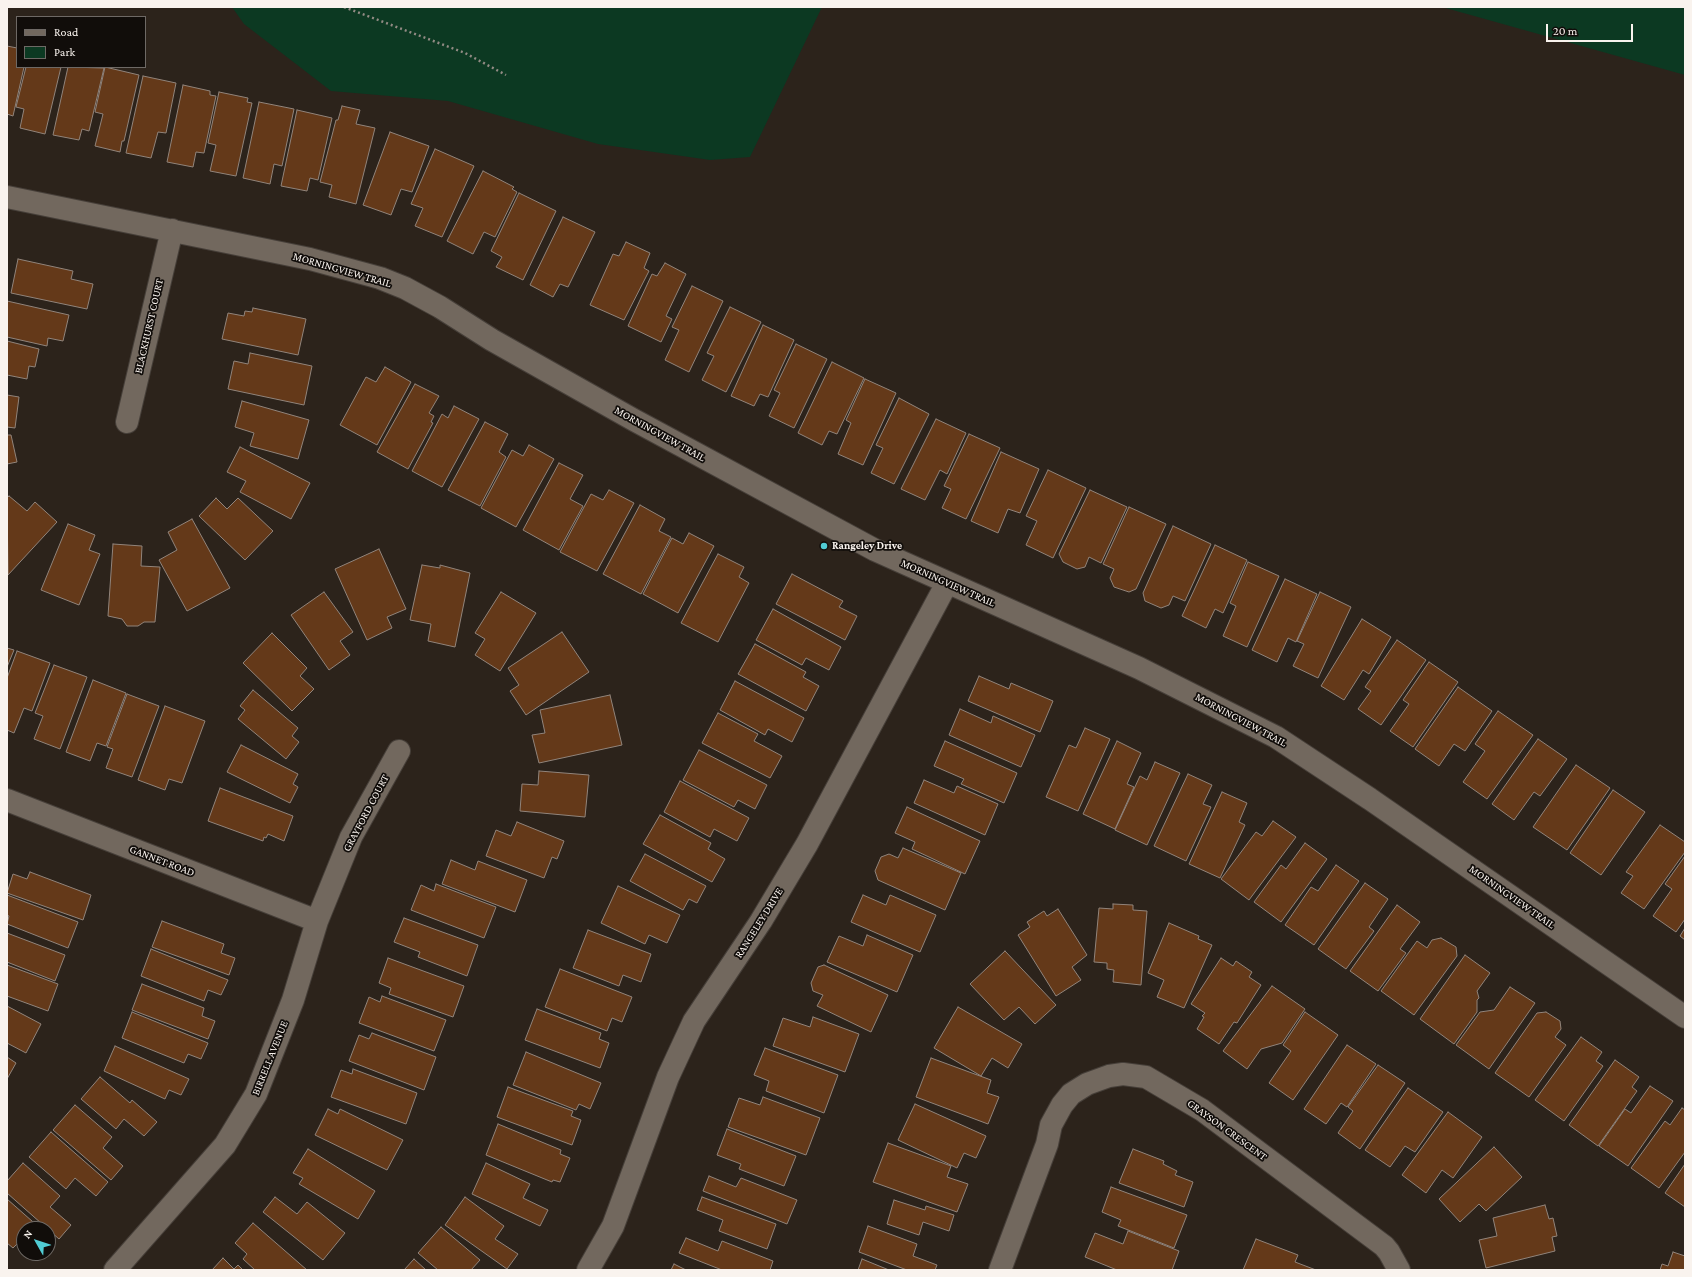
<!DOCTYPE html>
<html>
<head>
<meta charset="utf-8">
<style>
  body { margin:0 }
  #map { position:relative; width:1692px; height:1277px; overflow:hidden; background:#2c231b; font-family:"Crimson Pro",serif }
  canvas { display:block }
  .frame { position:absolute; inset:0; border:8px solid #f9f3ee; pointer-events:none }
  .legend { position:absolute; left:16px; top:16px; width:130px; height:52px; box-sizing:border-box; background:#110d0a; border:1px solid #6e6965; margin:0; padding:5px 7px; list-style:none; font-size:12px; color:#f9f3ee }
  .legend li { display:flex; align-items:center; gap:8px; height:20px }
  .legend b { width:20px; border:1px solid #6e6965 }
  .north { position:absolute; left:16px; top:1221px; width:40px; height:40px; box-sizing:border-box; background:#110d0a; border:1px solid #6e6965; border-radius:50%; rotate:309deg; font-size:11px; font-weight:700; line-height:16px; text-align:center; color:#f9f3ee }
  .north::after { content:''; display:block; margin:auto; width:14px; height:18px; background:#51ccd4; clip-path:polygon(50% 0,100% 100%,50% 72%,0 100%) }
  .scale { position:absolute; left:1546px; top:24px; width:87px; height:18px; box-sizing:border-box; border:2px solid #f9f3ee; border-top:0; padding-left:5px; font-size:12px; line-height:14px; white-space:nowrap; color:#f9f3ee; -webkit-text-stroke:3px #110d0a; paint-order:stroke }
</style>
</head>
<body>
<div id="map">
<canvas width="1692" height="1277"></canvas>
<div class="frame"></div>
<ul class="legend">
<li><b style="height:5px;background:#72685e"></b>Road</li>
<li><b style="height:11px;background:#0c3922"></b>Park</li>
</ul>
<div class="north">N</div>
<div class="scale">20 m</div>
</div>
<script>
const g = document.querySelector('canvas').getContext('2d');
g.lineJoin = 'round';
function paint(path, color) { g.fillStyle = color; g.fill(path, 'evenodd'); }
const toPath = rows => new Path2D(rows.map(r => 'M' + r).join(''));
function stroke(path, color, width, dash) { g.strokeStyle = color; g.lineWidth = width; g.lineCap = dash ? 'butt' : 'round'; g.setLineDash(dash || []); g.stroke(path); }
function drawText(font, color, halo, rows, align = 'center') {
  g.font = font + ' "Crimson Pro",serif'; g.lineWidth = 3.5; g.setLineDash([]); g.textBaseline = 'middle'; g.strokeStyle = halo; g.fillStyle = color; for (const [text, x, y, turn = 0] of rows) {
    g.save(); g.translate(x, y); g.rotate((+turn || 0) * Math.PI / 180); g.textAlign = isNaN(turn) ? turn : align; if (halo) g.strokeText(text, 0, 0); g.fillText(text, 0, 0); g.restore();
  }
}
paint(toPath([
  [232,7,822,7,750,157,710,160,598,144,448,101,331,91,244,24],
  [1442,7,1685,7,1685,75]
]), '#0c3922');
const building = toPath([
  [7,46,17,48,17,67,24,67,13,116,7,114,7,46],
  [26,67,61,67,45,134,20,128,24,109,16,107,26,67],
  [68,67,104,68,89,131,82,129,79,140,53,135,68,67],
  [105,67,139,75,124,141,122,141,120,152,95,146,103,114,95,112,105,67],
  [143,76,176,83,166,133,158,132,151,158,126,153,143,76],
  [183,85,210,91,210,95,216,96,204,153,196,152,193,167,167,162,183,85],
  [219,92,248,98,247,102,252,103,236,176,210,171,216,145,208,143,219,92],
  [259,102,294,109,282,166,274,164,270,184,243,178,259,102],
  [342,106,360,110,356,124,375,128,356,204,329,197,332,185,320,182,336,120,338,120,342,106],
  [297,110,332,118,318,180,310,178,307,191,281,186,297,110],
  [390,132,429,146,412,192,401,189,391,215,363,205,390,132],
  [435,149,474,166,442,237,415,226,423,208,411,204,435,149],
  [483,171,514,187,512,189,517,192,495,237,484,232,473,254,447,241,483,171],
  [519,193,556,211,523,280,496,267,502,257,491,251,519,193],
  [563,217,595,232,568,287,560,284,553,297,530,285,563,217],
  [626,242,650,253,644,268,649,271,624,320,590,305,613,254,619,256,626,242],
  [18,259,73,271,71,279,93,284,87,309,11,293,18,259],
  [665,263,686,274,666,316,672,319,661,342,628,326,652,274,657,276,665,263],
  [692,286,723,301,689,372,665,360,679,330,672,327,692,286],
  [7,301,69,315,63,341,48,338,47,346,7,337,7,301],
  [730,307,761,322,726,392,702,380,714,356,707,353,730,307],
  [253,308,306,319,298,355,222,339,228,313,244,316,245,311,252,312,253,308],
  [763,325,794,340,768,397,760,394,754,406,731,396,763,325],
  [7,341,39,349,35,367,29,366,27,379,7,375,7,341],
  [796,344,827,359,794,428,769,416,780,393,774,390,796,344],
  [250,353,312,366,304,405,228,389,234,361,248,364,250,353],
  [832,362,864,378,837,434,829,431,822,445,798,433,832,362],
  [385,367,411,382,377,445,340,425,366,377,376,382,385,367],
  [865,379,896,393,863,465,838,454,851,423,846,420,865,379],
  [415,384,439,396,429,413,434,416,431,422,433,423,408,469,377,452,415,384],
  [7,395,19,397,15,428,7,427,7,395],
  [899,398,929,414,894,484,871,473,883,448,876,445,899,398],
  [242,401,309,420,298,459,250,446,254,433,235,427,242,401],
  [454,406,479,419,442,487,412,471,442,414,448,418,454,406],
  [936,419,966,433,947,474,940,470,925,500,901,489,936,419],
  [485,422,508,434,499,452,506,457,480,506,448,490,485,422],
  [969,434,1000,448,966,519,942,508,951,489,944,486,969,434],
  [7,435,11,435,17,462,7,464,7,435],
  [529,445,554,459,516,527,481,508,512,450,523,456,529,445],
  [240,447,310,483,291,519,240,492,246,481,227,472,240,447],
  [1001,452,1039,469,1020,513,1008,509,998,533,971,521,1001,452],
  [559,463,583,475,570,499,583,506,559,550,523,530,559,463],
  [1048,470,1086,488,1053,558,1026,545,1037,521,1026,516,1048,470],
  [609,490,634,503,597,571,560,552,591,494,603,500,609,490],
  [1090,490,1127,507,1101,563,1089,557,1085,567,1077,569,1063,562,1059,554,1090,490],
  [9,496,27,511,35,502,57,522,8,575,7,498,9,496],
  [216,498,227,509,238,498,273,531,245,560,199,516,216,498],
  [640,505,665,519,659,531,671,537,641,594,603,574,640,505],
  [1129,507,1166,524,1136,589,1129,592,1114,587,1110,578,1114,569,1103,564,1129,507],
  [192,519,230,588,187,611,159,560,177,550,168,532,192,519],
  [68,524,95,535,89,550,100,554,79,605,41,590,68,524],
  [1173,526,1211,544,1185,601,1173,596,1169,605,1161,608,1145,601,1143,593,1173,526],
  [689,533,714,546,678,613,643,594,672,538,683,544,689,533],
  [113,544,142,546,141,566,160,567,155,622,144,622,138,626,127,626,122,619,108,616,113,544],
  [1215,545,1247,560,1223,613,1215,609,1206,628,1182,616,1215,545],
  [379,549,406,609,387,617,392,628,367,640,335,569,379,549],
  [718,554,744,567,739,577,749,583,718,642,681,623,718,554],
  [1248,562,1279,576,1247,647,1223,636,1236,606,1230,603,1248,562],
  [422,565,440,568,440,565,470,573,455,647,428,641,431,624,410,620,422,565],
  [792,574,843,601,839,607,857,616,845,640,776,604,792,574],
  [1285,579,1317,594,1296,642,1288,638,1277,662,1252,650,1285,579],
  [324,592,353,632,340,641,350,655,329,670,291,615,324,592],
  [501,592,536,613,500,671,475,655,485,639,475,633,501,592],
  [1320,592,1351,607,1318,678,1293,666,1304,644,1297,641,1320,592],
  [773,609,841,647,829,670,806,658,802,665,756,640,773,609],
  [1362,619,1391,637,1369,674,1363,670,1344,700,1321,686,1362,619],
  [562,632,589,672,526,715,510,691,519,685,508,668,562,632],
  [272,633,307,668,300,676,314,689,292,711,243,663,272,633],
  [1397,640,1426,660,1381,725,1358,709,1371,691,1365,687,1397,640],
  [755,644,806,672,803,677,819,686,806,711,738,674,755,644],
  [7,648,14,650,7,667,7,648],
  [17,651,50,663,32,711,24,708,14,733,7,730,7,678,17,651],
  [1429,662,1458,682,1413,747,1390,731,1409,704,1403,700,1429,662],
  [54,665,87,677,60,749,34,739,43,716,35,713,54,665],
  [979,676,1009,689,1011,683,1053,701,1040,732,968,701,979,676],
  [93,680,126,693,106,746,97,743,90,761,66,752,93,680],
  [735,681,804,718,792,742,768,729,765,735,720,710,735,681],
  [1458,687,1492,711,1465,751,1454,744,1439,766,1415,749,1458,687],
  [253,690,298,728,292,736,299,742,286,759,238,719,245,710,240,706,253,690],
  [127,694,159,706,132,777,106,768,113,749,107,747,127,694],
  [610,695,622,745,539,763,532,735,545,733,540,710,610,695],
  [165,706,205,721,182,783,169,779,165,790,138,780,165,706],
  [960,709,991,723,993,716,1035,735,1021,767,949,735,960,709],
  [1498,711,1533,735,1487,799,1463,782,1485,751,1475,744,1498,711],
  [718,713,758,734,754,741,782,756,770,778,702,743,718,713],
  [1085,728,1110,739,1078,811,1046,797,1069,745,1076,748,1085,728],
  [1538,739,1567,759,1540,796,1534,792,1514,820,1492,804,1538,739],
  [945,741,1017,773,1004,803,961,784,964,779,934,766,945,741],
  [1117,741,1141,753,1127,784,1134,787,1115,829,1083,814,1117,741],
  [241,745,298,774,293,784,298,787,290,803,227,772,241,745],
  [699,750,767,785,755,809,738,800,734,807,683,780,699,750],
  [1155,762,1180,773,1147,845,1115,830,1140,776,1147,780,1155,762],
  [1576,765,1610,788,1567,850,1533,827,1576,765],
  [539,771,589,775,585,817,520,811,522,784,538,785,539,771],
  [1188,774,1212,785,1203,804,1211,807,1186,861,1154,846,1188,774],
  [924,780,954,793,957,786,998,804,985,835,914,803,924,780],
  [680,781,749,818,737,841,714,829,710,837,664,812,680,781],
  [220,788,293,816,284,841,268,834,266,838,264,837,263,841,208,821,220,788],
  [1613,790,1645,812,1601,875,1570,853,1613,790],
  [1222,792,1247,803,1239,822,1245,825,1220,878,1189,864,1222,792],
  [907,807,980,841,965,874,912,849,915,842,895,833,907,807],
  [660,815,711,843,708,849,725,859,712,882,643,844,660,815],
  [1273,821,1296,837,1249,900,1221,879,1256,832,1262,836,1273,821],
  [517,822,564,841,557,859,552,857,544,878,486,856,496,830,511,836,517,822],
  [1660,825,1685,842,1685,852,1644,909,1621,893,1633,876,1626,872,1660,825],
  [1305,843,1327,859,1281,922,1254,902,1281,865,1286,869,1305,843],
  [903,848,961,873,945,910,878,880,875,871,881,857,889,854,898,858,903,848],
  [645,854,706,886,697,903,689,899,683,910,630,881,645,854],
  [1685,856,1685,919,1676,932,1653,916,1672,889,1665,884,1685,856],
  [451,860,475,870,478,861,527,880,515,912,442,884,451,860],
  [1336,865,1359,881,1314,945,1285,925,1311,887,1318,891,1336,865],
  [30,872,91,895,83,920,7,893,13,874,27,879,30,872],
  [1365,883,1388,899,1369,927,1374,931,1346,969,1318,949,1365,883],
  [436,884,496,907,484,938,411,910,421,885,434,891,436,884],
  [618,886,680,915,667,943,649,935,645,944,601,923,618,886],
  [7,895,78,922,68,948,7,924,9,916,7,915,7,895],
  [863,895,886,905,890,895,936,915,920,952,851,922,863,895],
  [1113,904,1133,905,1133,910,1147,911,1141,985,1113,982,1114,970,1107,969,1107,963,1094,962,1099,908,1113,909,1113,904],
  [1397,905,1420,922,1400,949,1406,953,1378,991,1350,971,1397,905],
  [1058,909,1087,955,1072,967,1081,980,1056,996,1018,935,1030,927,1027,922,1044,911,1047,916,1058,909],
  [404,918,478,945,467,976,418,957,420,952,394,942,404,918],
  [162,921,224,944,221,953,235,958,229,975,152,947,162,921],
  [1169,923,1199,936,1198,939,1212,945,1184,1008,1157,997,1164,980,1148,973,1169,923],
  [1685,928,1685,940,1680,936,1685,928],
  [588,930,651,954,641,982,623,975,619,986,573,968,588,930],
  [7,933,65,955,55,981,7,962,7,933],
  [867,935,913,955,897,992,827,962,839,936,863,946,867,935],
  [1441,938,1456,947,1457,956,1414,1015,1381,991,1417,941,1427,948,1432,940,1441,938],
  [151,949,228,980,221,995,208,990,204,1001,141,976,151,949],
  [1005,951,1056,1005,1035,1024,1019,1007,1004,1020,970,984,1005,951],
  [1465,955,1490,973,1477,991,1479,998,1477,1000,1477,1012,1454,1044,1420,1019,1465,955],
  [388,958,464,986,453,1017,389,994,391,988,379,983,388,958],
  [1221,958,1233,966,1236,961,1252,972,1249,977,1261,985,1237,1023,1234,1022,1219,1044,1197,1029,1204,1017,1202,1016,1205,1013,1191,1004,1221,958],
  [7,965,58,984,48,1011,7,996,7,965],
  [824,965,888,995,871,1032,817,1006,823,995,813,991,811,983,818,967,824,965],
  [560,969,632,997,622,1022,612,1018,607,1031,545,1007,560,969],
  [142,984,204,1008,202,1016,215,1021,208,1039,132,1010,142,984],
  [1272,986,1305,1009,1282,1043,1261,1049,1247,1069,1223,1051,1272,986],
  [1510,987,1535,1003,1489,1069,1456,1045,1480,1012,1494,1010,1510,987],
  [382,996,446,1020,434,1051,359,1023,369,997,380,1002,382,996],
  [7,1006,41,1024,26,1053,7,1043,7,1006],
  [958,1007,1022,1044,1008,1068,992,1058,981,1076,934,1048,958,1007],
  [537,1009,601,1033,599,1039,609,1043,600,1068,525,1040,537,1009],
  [132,1012,208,1043,201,1059,188,1054,184,1063,122,1038,132,1012],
  [1305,1012,1338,1035,1293,1100,1269,1083,1291,1051,1283,1045,1305,1012],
  [1546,1012,1560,1021,1561,1029,1555,1037,1566,1045,1529,1097,1495,1073,1537,1013,1546,1012],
  [813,1017,859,1034,845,1072,773,1046,783,1018,810,1027,813,1017],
  [372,1033,436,1057,424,1090,349,1061,359,1035,369,1039,372,1033],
  [1581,1037,1602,1052,1596,1061,1603,1066,1564,1121,1535,1100,1581,1037],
  [1347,1045,1376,1064,1347,1107,1341,1103,1326,1124,1304,1109,1347,1045],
  [115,1046,189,1079,181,1095,169,1090,165,1099,104,1071,115,1046],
  [765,1048,838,1075,824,1113,766,1091,769,1081,754,1075,765,1048],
  [526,1052,601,1083,590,1109,579,1104,576,1110,513,1085,526,1052],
  [7,1057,16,1063,7,1079,7,1057],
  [931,1058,991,1080,987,1093,999,1097,988,1124,916,1097,931,1058],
  [1615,1060,1639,1077,1632,1087,1637,1091,1598,1146,1569,1125,1615,1060],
  [1378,1065,1405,1083,1360,1149,1338,1133,1353,1111,1348,1107,1378,1065],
  [353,1069,417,1093,406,1124,331,1097,341,1070,352,1074,353,1069],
  [100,1077,130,1103,132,1100,157,1122,144,1136,124,1119,116,1129,81,1099,100,1077],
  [1650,1086,1673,1101,1628,1166,1599,1146,1625,1109,1631,1113,1650,1086],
  [508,1087,573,1111,571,1116,581,1120,572,1145,497,1117,508,1087],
  [1408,1088,1443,1112,1415,1152,1405,1146,1390,1167,1365,1150,1408,1088],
  [763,1097,820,1118,806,1155,728,1127,739,1098,760,1105,763,1097],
  [915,1104,986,1136,976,1158,964,1153,957,1168,898,1140,915,1104],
  [75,1105,112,1137,103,1148,123,1166,111,1180,53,1130,75,1105],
  [1682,1108,1685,1110,1685,1152,1659,1188,1631,1168,1665,1121,1670,1125,1682,1108],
  [328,1109,338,1114,340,1109,403,1140,387,1170,315,1135,328,1109],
  [1448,1112,1482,1137,1453,1178,1442,1170,1426,1193,1402,1175,1448,1112],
  [498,1124,561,1150,560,1154,570,1158,560,1182,553,1180,552,1182,486,1155,498,1124],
  [727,1129,796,1156,784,1186,739,1169,741,1164,717,1155,727,1129],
  [51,1132,108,1182,96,1196,75,1178,66,1189,29,1157,51,1132],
  [888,1143,951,1166,947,1177,968,1184,957,1212,873,1182,888,1143],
  [1494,1147,1522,1177,1486,1211,1479,1204,1460,1222,1439,1199,1494,1147],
  [308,1149,375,1191,358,1219,299,1184,303,1178,293,1173,308,1149],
  [1133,1149,1164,1161,1163,1164,1177,1171,1175,1175,1193,1182,1184,1207,1119,1183,1133,1149],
  [23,1163,60,1196,50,1207,71,1225,59,1239,7,1193,7,1181,23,1163],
  [486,1163,530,1184,523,1198,548,1210,540,1226,472,1194,486,1163],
  [1685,1164,1685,1207,1665,1193,1685,1164],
  [709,1176,736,1187,741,1178,797,1200,787,1224,703,1191,709,1176],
  [1111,1187,1187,1215,1174,1248,1118,1226,1121,1220,1102,1212,1111,1187],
  [275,1197,297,1214,307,1202,345,1233,323,1260,263,1212,275,1197],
  [465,1197,504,1226,495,1239,518,1254,507,1269,445,1225,465,1197],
  [702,1197,776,1224,767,1249,719,1231,723,1220,697,1210,702,1197],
  [7,1199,41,1229,24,1229,24,1237,13,1248,7,1243,7,1199],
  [894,1200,925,1210,926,1206,954,1215,949,1231,923,1222,919,1235,887,1224,894,1200],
  [1545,1205,1549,1219,1553,1218,1557,1236,1552,1237,1555,1251,1486,1268,1479,1240,1497,1236,1493,1218,1545,1205],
  [253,1223,307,1270,255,1270,243,1259,247,1254,235,1243,253,1223],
  [868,1226,917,1244,913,1256,937,1265,935,1270,907,1270,859,1252,868,1226],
  [441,1227,480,1260,471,1270,438,1270,418,1253,441,1227],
  [1128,1231,1179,1251,1172,1270,1117,1270,1085,1257,1095,1233,1123,1244,1128,1231],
  [48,1235,55,1241,48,1249,48,1235],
  [686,1238,718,1251,722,1241,773,1261,770,1270,722,1270,679,1253,686,1238],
  [1256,1239,1298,1255,1295,1262,1316,1270,1243,1270,1256,1239],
  [1673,1252,1685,1256,1685,1270,1660,1270,1662,1264,1668,1266,1673,1252],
  [223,1258,234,1269,238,1265,243,1270,212,1270,223,1258],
  [414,1259,426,1270,404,1270,414,1259],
  [862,1259,889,1270,858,1270,862,1259],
  [674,1264,686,1270,671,1270,674,1264]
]);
paint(building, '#643919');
stroke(building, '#91847b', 1);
const minor = toPath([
  [7,197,310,259,380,278,405,288,440,307,492,340,634,420,875,550,1139,668,1276,737,1370,799,1685,1017],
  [127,422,172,230],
  [7,800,317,921],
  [115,1270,225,1145,256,1094,293,1000,317,921,351,837,399,751],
  [588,1270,613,1226,668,1077,694,1021,761,921,807,844,947,583],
  [1000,1270,1047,1144,1051,1125,1062,1105,1071,1094,1087,1084,1109,1076,1123,1074,1146,1077,1202,1110,1384,1246,1389,1252,1399,1270]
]);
stroke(minor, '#463f39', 24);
stroke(toPath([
  [344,7,465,53,506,75]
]), '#928b84', 2.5, [2, 3]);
stroke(minor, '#72685e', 22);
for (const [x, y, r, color] of [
  [824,546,4,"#51ccd4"]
]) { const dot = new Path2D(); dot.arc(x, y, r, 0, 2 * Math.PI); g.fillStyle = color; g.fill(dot); stroke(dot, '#110d0a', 1.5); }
drawText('11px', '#f9f3ee', '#110d0a', [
  ["MORNINGVIEW TRAIL",342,270,16],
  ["BLACKHURST COURT",149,326,-77],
  ["MORNINGVIEW TRAIL",660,434,29],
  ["MORNINGVIEW TRAIL",948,583,24],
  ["MORNINGVIEW TRAIL",1241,720,28],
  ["GRAYFORD COURT",366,813,-62],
  ["GANNET ROAD",162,861,21],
  ["MORNINGVIEW TRAIL",1512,897,35],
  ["RANGELEY DRIVE",759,923,-58],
  ["BIRRELL AVENUE",270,1058,-68],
  ["GRAYSON CRESCENT",1227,1130,36]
]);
drawText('bold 11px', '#f9f3ee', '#110d0a', [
  ["Rangeley Drive",832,546]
], 'left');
</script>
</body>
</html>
